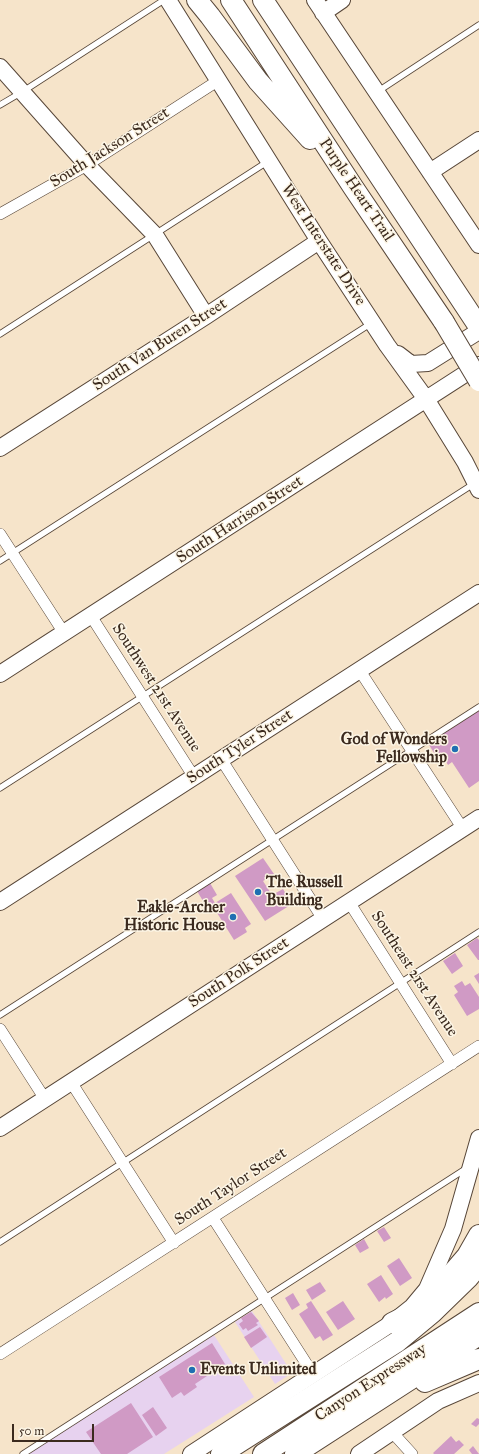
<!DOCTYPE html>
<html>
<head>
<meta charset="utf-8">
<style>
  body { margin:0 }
  #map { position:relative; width:479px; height:1454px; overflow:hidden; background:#f6e4ca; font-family:"IM FELL Great Primer",serif }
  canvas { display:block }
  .scale { position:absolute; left:12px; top:1424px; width:82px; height:18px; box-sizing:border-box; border:2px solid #3b2a1e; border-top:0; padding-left:5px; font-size:12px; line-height:14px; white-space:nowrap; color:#3b2a1e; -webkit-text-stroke:3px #fcf5e5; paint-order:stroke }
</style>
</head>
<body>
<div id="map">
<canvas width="479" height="1454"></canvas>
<div class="scale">50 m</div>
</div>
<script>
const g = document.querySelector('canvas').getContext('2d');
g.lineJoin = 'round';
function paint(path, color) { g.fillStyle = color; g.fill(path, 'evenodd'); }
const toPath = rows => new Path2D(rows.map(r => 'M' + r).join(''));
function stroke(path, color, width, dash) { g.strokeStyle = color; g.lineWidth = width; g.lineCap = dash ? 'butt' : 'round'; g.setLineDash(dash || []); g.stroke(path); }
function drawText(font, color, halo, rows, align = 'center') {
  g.font = font + ' "IM FELL Great Primer",serif'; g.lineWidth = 3; g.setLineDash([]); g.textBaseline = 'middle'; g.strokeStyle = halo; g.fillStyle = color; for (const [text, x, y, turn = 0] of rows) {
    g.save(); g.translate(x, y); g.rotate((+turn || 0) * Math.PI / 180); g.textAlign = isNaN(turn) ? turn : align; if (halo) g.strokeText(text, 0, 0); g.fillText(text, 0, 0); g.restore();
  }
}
paint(toPath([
  [252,1311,292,1373,275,1384,235,1322],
  [214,1335,254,1397,164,1454,28,1454]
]), '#e7d2ef');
paint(toPath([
  [479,710,479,781,469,788,452,762,448,765,445,760,440,763,428,743],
  [263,858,274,874,263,881,272,895,283,889,292,904,265,921,235,876],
  [210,883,217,895,212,898,215,903,231,893,251,924,245,928,247,932,234,940,214,908,209,911,197,891],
  [477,938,479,940,479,960,478,960,467,945],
  [455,953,463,966,452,974,443,961],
  [479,973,479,984,474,976],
  [462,981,465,986,470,983,479,997,479,1009,467,1016,454,995,458,992,454,986],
  [384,1227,391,1238,384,1242,377,1231],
  [364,1239,369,1248,360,1253,355,1245],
  [399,1258,412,1278,400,1286,387,1266],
  [381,1275,393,1294,386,1299,385,1297,379,1302,367,1284],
  [320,1282,326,1291,312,1300,306,1290],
  [293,1293,300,1305,292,1310,285,1298],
  [311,1301,333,1335,323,1341,320,1336,315,1339,299,1314,308,1308,306,1304],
  [343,1301,355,1319,338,1330,326,1312],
  [251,1312,259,1321,256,1323,258,1325,248,1331,246,1328,243,1330,239,1324,243,1321,241,1318],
  [260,1327,267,1337,251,1348,244,1337],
  [212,1343,225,1364,195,1384,197,1387,184,1396,181,1392,172,1398,159,1377],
  [131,1403,153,1437,127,1454,101,1454,86,1432],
  [153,1407,167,1428,156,1436,142,1415],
  [477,1418,479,1419,479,1424,476,1427,471,1424],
  [451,1436,456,1442,459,1440,464,1445,454,1454,434,1454,433,1453],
  [473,1446,479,1454,472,1454,469,1450]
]), '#d09ac5');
const lane = toPath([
  [377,92,479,25],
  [0,105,22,92,164,0],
  [0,334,267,162],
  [0,561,370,324],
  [0,788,475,483],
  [0,1015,479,707],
  [0,1242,479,932],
  [23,1454,467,1168]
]);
const street = toPath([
  [0,214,87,165,219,80],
  [0,534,64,633],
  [91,616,194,777],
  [360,671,463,829],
  [221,759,323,919],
  [349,902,452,1064],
  [0,1029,45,1099],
  [71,1082,174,1243],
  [213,1218,313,1374],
  [0,1354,479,1046],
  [392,1432,412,1454]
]);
const secondary = toPath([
  [168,0,319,241,387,345,426,399,465,462,479,490],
  [315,0,479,245],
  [323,13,342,0],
  [0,67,87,165,155,235,206,316],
  [430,172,479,140],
  [398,354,411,364,428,363,479,331],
  [0,448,206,316,319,241],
  [0,674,479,365],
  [0,902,479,593],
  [0,1128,479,818],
  [191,1454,392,1323,412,1307,427,1289,453,1229,479,1138],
  [359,1454,438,1401,479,1383]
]);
const highway = toPath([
  [197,0,210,16,258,81,310,139],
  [231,0,353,187,444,322],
  [263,0,479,327],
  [392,1323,412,1313,429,1300,467,1256,479,1235],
  [425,1382,479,1359],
  [221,1454,397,1342,432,1313,469,1277,479,1264],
  [263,1454,479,1313],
  [295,1454,479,1335]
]);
stroke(lane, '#574638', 7);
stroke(street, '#574638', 12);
stroke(secondary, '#574638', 18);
stroke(highway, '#574638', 22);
stroke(lane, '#fff', 5.5);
stroke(street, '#fff', 11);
stroke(secondary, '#fff', 16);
stroke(highway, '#fff', 20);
const highwayBridge = toPath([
  [444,322,479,381]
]);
stroke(highwayBridge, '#574638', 22, []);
stroke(highwayBridge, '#fff', 20);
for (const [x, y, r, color] of [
  [455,749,4,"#1f6fb2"],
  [258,892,4,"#1f6fb2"],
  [233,917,4,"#1f6fb2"],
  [192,1370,4,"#1f6fb2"]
]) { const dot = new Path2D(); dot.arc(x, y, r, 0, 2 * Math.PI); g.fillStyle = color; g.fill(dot); stroke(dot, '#fcf5e5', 1.5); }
drawText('16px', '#3b2a1e', '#fcf5e5', [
  ["South Jackson Street",110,148,-32],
  ["Purple Heart Trail",356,190,56],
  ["West Interstate Drive",323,245,57],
  ["South Van Buren Street",160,345,-33],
  ["South Harrison Street",240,520,-33],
  ["Southwest 21st Avenue",156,688,57],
  ["South Tyler Street",240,747,-33],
  ["South Polk Street",239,973,-33],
  ["Southeast 21st Avenue",414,974,57],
  ["South Taylor Street",231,1187,-33],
  ["Canyon Expressway",371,1383,-33]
]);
drawText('bold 16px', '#3b2a1e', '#fcf5e5', [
  ["God of Wonders",447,740],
  ["Fellowship",447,758],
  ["The Russell",266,883,"left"],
  ["Building",266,901,"left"],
  ["Eakle-Archer",225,908],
  ["Historic House",225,926],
  ["Events Unlimited",200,1370,"left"]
], 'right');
</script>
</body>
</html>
